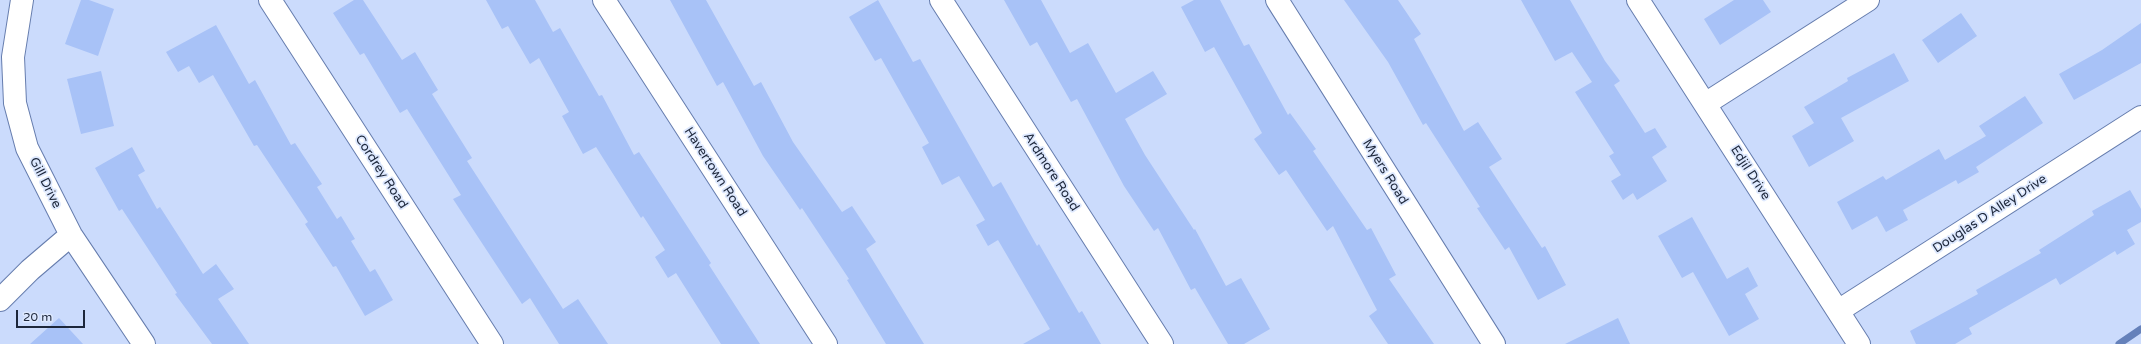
<!DOCTYPE html>
<html>
<head>
<meta charset="utf-8">
<style>
  body { margin:0 }
  #map { position:relative; width:2141px; height:344px; overflow:hidden; background:#cbdbfc; font-family:"Varela Round",sans-serif }
  canvas { display:block }
  .scale { position:absolute; left:16px; top:310px; width:69px; height:18px; box-sizing:border-box; border:2px solid #1d273b; border-top:0; padding-left:5px; font-size:12px; line-height:14px; white-space:nowrap; color:#1d273b; -webkit-text-stroke:3px #dde8fe; paint-order:stroke }
</style>
</head>
<body>
<div id="map">
<canvas width="2141" height="344"></canvas>
<div class="scale">20 m</div>
</div>
<script>
const g = document.querySelector('canvas').getContext('2d');
g.lineJoin = 'round';
const toPath = rows => new Path2D(rows.map(r => 'M' + r).join(''));
function stroke(path, color, width, dash) { g.strokeStyle = color; g.lineWidth = width; g.lineCap = dash ? 'butt' : 'round'; g.setLineDash(dash || []); g.stroke(path); }
function paint(path, color) { g.fillStyle = color; g.fill(path, 'evenodd'); }
function drawText(font, color, halo, rows, align = 'center') {
  g.font = font + ' "Varela Round",sans-serif'; g.lineWidth = 3.5; g.setLineDash([]); g.textBaseline = 'middle'; g.strokeStyle = halo; g.fillStyle = color; for (const [text, x, y, turn = 0] of rows) {
    g.save(); g.translate(x, y); g.rotate((+turn || 0) * Math.PI / 180); g.textAlign = isNaN(turn) ? turn : align; if (halo) g.strokeText(text, 0, 0); g.fillText(text, 0, 0); g.restore();
  }
}
stroke(toPath([
  [2119,344,2141,329]
]), '#6581ba', 7);
paint(toPath([
  [81,0,89,0,114,9,98,56,65,44],
  [354,0,363,0,402,60,415,52,438,90,432,94,472,158,467,161,563,309,578,299,608,344,559,344,530,298,522,304,453,199,461,195,407,109,400,113,364,53,360,55,333,13],
  [486,0,535,0,553,32,560,28,599,96,602,95,634,155,639,152,711,263,709,265,760,344,721,344,676,273,668,278,655,257,665,250,643,216,641,218,596,147,583,154,562,116,569,112,539,58,530,64,508,26,502,29],
  [670,0,706,0,754,86,761,82,793,142,842,212,852,206,876,242,866,249,924,344,886,344,847,280,849,279,802,208,800,210,763,156,723,82,717,86],
  [878,0,913,62,920,59,993,187,1001,182,1037,246,1039,244,1079,313,1082,311,1101,344,1023,344,1050,329,998,240,988,246,976,225,985,220,959,176,942,185,922,147,929,143,881,58,875,61,849,17],
  [1004,0,1041,0,1070,53,1088,43,1116,93,1153,71,1167,94,1125,119,1145,155,1194,230,1195,229,1226,286,1241,278,1270,329,1244,344,1228,344,1195,288,1191,290,1158,228,1154,231,1124,186,1077,99,1071,102,1037,42,1030,46],
  [1194,0,1220,0,1244,46,1249,44,1288,115,1290,113,1316,149,1313,151,1367,230,1371,228,1396,275,1389,279,1434,344,1388,344,1369,316,1377,310,1333,226,1327,231,1286,170,1279,175,1254,139,1262,133,1214,47,1205,52,1181,7],
  [1344,0,1398,0,1421,34,1414,39,1464,131,1478,122,1502,159,1489,167,1542,248,1545,246,1566,285,1538,300,1509,247,1505,250,1477,208,1480,207,1426,123,1423,125,1388,62],
  [1521,0,1570,0,1605,61,1620,81,1614,85,1645,133,1655,128,1667,147,1652,157,1667,181,1637,200,1633,193,1623,200,1611,181,1621,175,1609,156,1614,153,1575,92,1592,82,1572,52,1555,61],
  [1734,0,1763,0,1771,12,1720,45,1704,19],
  [1961,13,1977,36,1938,63,1922,40],
  [2141,23,2141,63,2074,100,2059,74,2102,50],
  [216,25,249,84,255,80,291,145,295,143,322,184,317,187,337,219,341,216,355,239,351,241,370,272,375,269,393,300,365,316,336,266,333,267,305,224,308,222,257,145,254,146,213,75,199,83,189,66,178,72,166,52],
  [1894,53,1909,81,1841,118,1854,141,1809,167,1792,136,1814,123,1804,107,1848,81,1847,78],
  [101,71,114,126,81,134,67,79],
  [2025,96,2043,123,1976,167,1979,172,1958,184,1956,180,1903,210,1908,220,1886,232,1877,216,1852,230,1837,202,1883,176,1886,180,1939,149,1945,160,1986,136,1979,126],
  [132,147,145,171,138,175,157,209,160,207,203,274,216,264,234,289,218,299,249,344,212,344,175,294,177,293,122,209,119,211,95,168],
  [2130,190,2141,209,2141,222,2127,230,2135,244,2117,255,2115,251,2060,285,2056,278,1969,328,1972,334,1955,344,1916,344,1910,331,1978,294,1976,290,2041,253,2039,250,2094,215,2092,211],
  [1692,217,1727,279,1748,267,1758,286,1745,294,1759,319,1729,336,1693,272,1682,278,1658,236],
  [59,318,83,344,30,344],
  [1618,318,1630,344,1565,344]
]), '#a8c2f7');
const minor = toPath([
  [22,0,13,57,15,103,27,148,71,235,144,344],
  [270,0,492,344],
  [604,0,826,344],
  [941,0,1162,344],
  [1277,0,1494,344],
  [1638,0,1859,344],
  [1705,104,1868,0],
  [0,300,30,270,71,235],
  [1838,311,2141,117]
]);
stroke(minor, '#667dae', 24);
stroke(minor, '#fff', 22);
drawText('13px', '#1d273b', '#dde8fe', [
  ["Cordrey Road",381,172,57],
  ["Havertown Road",715,172,57],
  ["Ardmore Road",1051,172,57],
  ["Myers Road",1385,172,58],
  ["Edjil Drive",1750,173,57],
  ["Gill Drive",45,183,63],
  ["Douglas D Alley Drive",1990,214,-33]
]);
</script>
</body>
</html>
